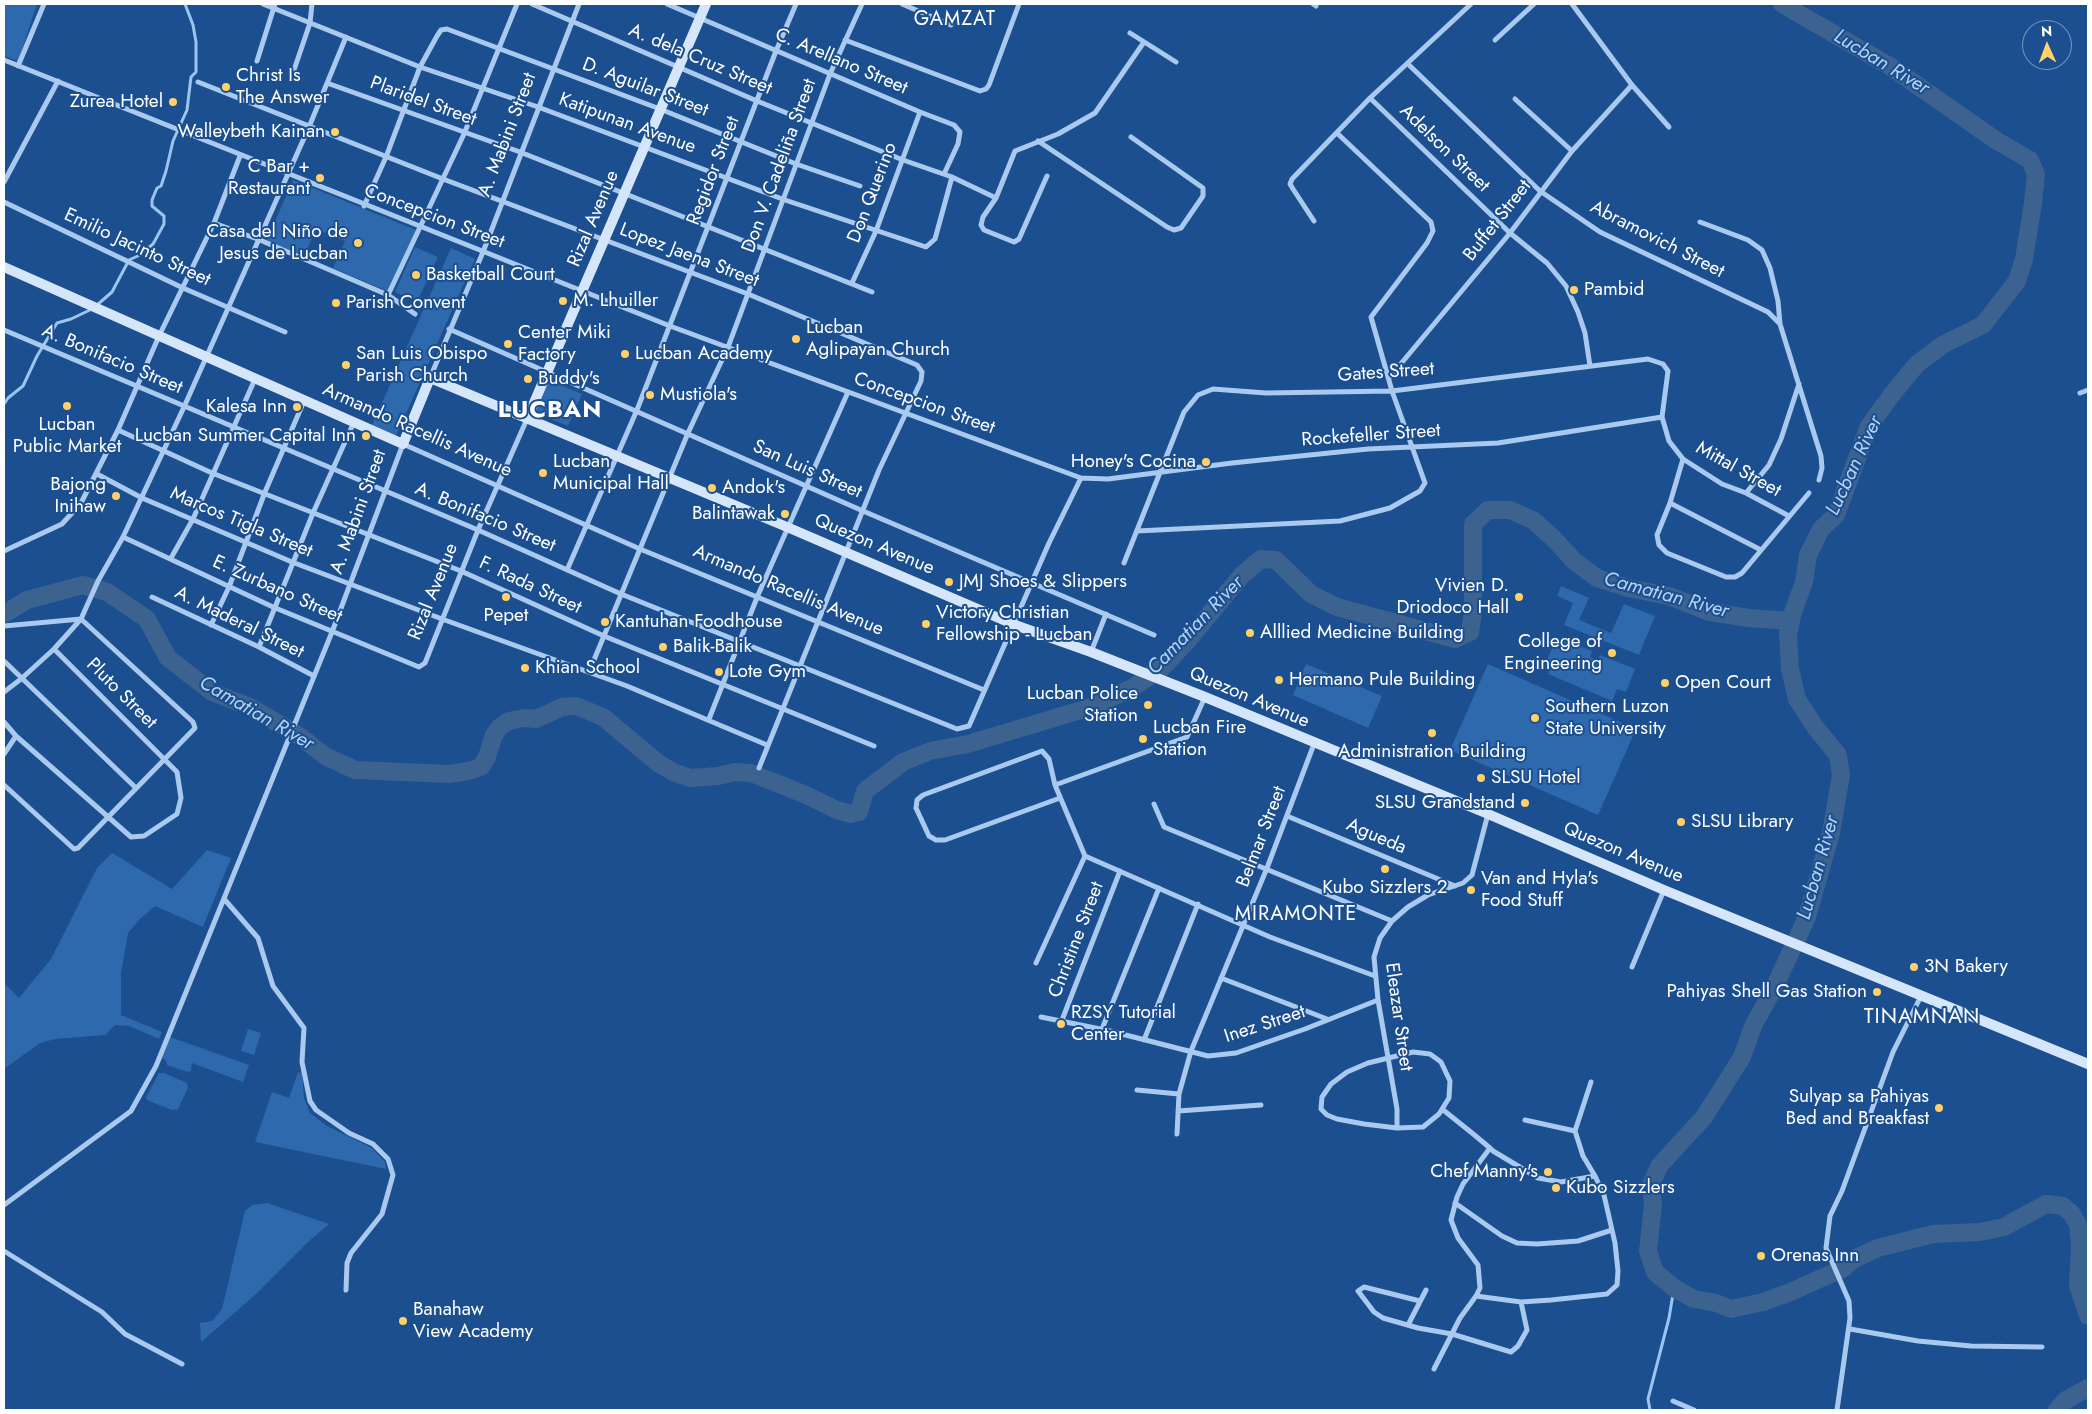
<!DOCTYPE html>
<html>
<head>
<meta charset="utf-8">
<style>
  body { margin:0 }
  #map { position:relative; width:2092px; height:1414px; overflow:hidden; background:#1b4f8f; font-family:Jost,sans-serif }
  canvas { display:block }
  .frame { position:absolute; inset:0; border:5px solid #fff; pointer-events:none }
  .north { position:absolute; left:2022px; top:20px; width:50px; height:50px; box-sizing:border-box; background:#1b4f8f; border:1px solid #7695bc; border-radius:50%; rotate:358deg; font-size:14px; font-weight:700; line-height:20px; text-align:center; color:#fff }
  .north::after { content:''; display:block; margin:auto; width:18px; height:22px; background:#ffd166; clip-path:polygon(50% 0,100% 100%,50% 72%,0 100%) }
</style>
</head>
<body>
<div id="map">
<canvas width="2092" height="1414"></canvas>
<div class="frame"></div>
<div class="north">N</div>
</div>
<script>
const g = document.querySelector('canvas').getContext('2d');
g.lineJoin = 'round';
function paint(path, color) { g.fillStyle = color; g.fill(path, 'evenodd'); }
const toPath = rows => new Path2D(rows.map(r => 'M' + r).join(''));
function stroke(path, color, width, dash) { g.strokeStyle = color; g.lineWidth = width; g.lineCap = dash ? 'butt' : 'round'; g.setLineDash(dash || []); g.stroke(path); }
function drawText(font, color, halo, rows, align = 'center') {
  g.font = font + ' Jost,sans-serif'; g.lineWidth = 4; g.setLineDash([]); g.textBaseline = 'middle'; g.strokeStyle = halo; g.fillStyle = color; for (const [text, x, y, turn = 0] of rows) {
    g.save(); g.translate(x, y); g.rotate((+turn || 0) * Math.PI / 180); g.textAlign = isNaN(turn) ? turn : align; if (halo) g.strokeText(text, 0, 0); g.fillText(text, 0, 0); g.restore();
  }
}
paint(toPath([
  [4,4,37,4,18,61,4,56],
  [293,180,416,230,387,291,333,268,345,241,316,229,304,256,267,240],
  [415,247,438,257,417,302,395,292],
  [451,248,475,259,396,436,372,425],
  [548,380,582,394,568,426,534,412],
  [1561,586,1589,598,1579,620,1611,633,1624,604,1655,616,1639,655,1564,625,1573,603,1557,596],
  [1557,637,1592,651,1590,657,1598,660,1600,655,1635,669,1626,692,1617,689,1612,701,1548,674,1553,663,1547,660],
  [1306,664,1382,696,1368,728,1293,695],
  [1488,664,1636,729,1598,815,1450,750],
  [207,850,231,858,203,927,155,906,140,919,128,933,121,973,121,1015,162,1032,159,1039,129,1026,115,1025,105,1035,55,1039,40,1043,4,1069,4,983,19,998,51,959,97,868,112,853,172,889],
  [248,1029,261,1033,254,1055,241,1051],
  [170,1037,249,1065,243,1082,192,1063,191,1071,188,1072,167,1065,166,1060,162,1058],
  [298,1072,302,1073,304,1098,310,1113,327,1126,372,1148,385,1162,386,1169,255,1142,272,1092,289,1098],
  [159,1073,164,1073,187,1083,188,1088,178,1109,172,1110,147,1100,146,1097],
  [267,1203,329,1224,308,1242,255,1295,201,1342,200,1323,212,1321,222,1309,245,1211,252,1205]
]), '#2e69ad');
stroke(toPath([
  [97,305,112,292,129,260,140,255,153,244,164,224,164,216,152,206,152,200,157,188,161,186,166,171,173,141,187,110,191,77,196,72,196,42,193,25,185,4],
  [4,404,8,398,23,386,37,356,57,323,71,319,92,309],
  [1650,1410,1648,1399,1669,1318,1674,1288]
]), '#9cc4f0', 3);
stroke(toPath([
  [1782,4,1891,67,1997,141,2030,160,2036,174,2033,203,2024,259,2017,281,1983,325,1944,344,1917,364,1893,393,1869,426,1836,515,1821,529,1808,555,1804,582,1793,612,1788,634,1790,669,1797,699,1815,727,1838,755,1841,775,1831,833,1807,917,1774,988,1754,1024,1742,1057,1704,1117,1660,1165,1651,1184,1653,1205,1648,1251,1655,1272,1674,1288,1694,1299,1716,1303,1731,1309,1763,1302,1788,1293,1842,1269,1854,1259,1878,1248,1933,1234,1980,1232,2004,1227,2046,1204,2063,1206,2072,1214,2078,1225,2080,1244,2078,1285,2088,1316],
  [4,614,27,600,83,585,107,592,147,619,168,658,212,692,250,707,301,737,325,756,355,770,450,774,468,771,481,767,487,757,494,735,500,727,509,721,524,718,536,719,562,707,576,706,603,717,658,763,673,772,690,778,718,776,735,772,751,773,806,795,837,810,851,814,859,812,865,791,903,762,930,751,968,744,1091,707,1132,688,1163,667,1189,639,1242,575,1261,559,1276,560,1311,594,1337,607,1455,639,1470,632,1473,613,1473,524,1488,510,1510,510,1533,520,1555,540,1574,561,1597,578,1628,588,1669,596,1710,612,1749,618,1791,621],
  [2057,1410,2066,1400,2088,1388]
]), '#3c6290', 18);
stroke(toPath([
  [263,4,420,67,538,107,785,200,926,247,935,239,952,177],
  [532,4,757,101,903,160,952,177,996,198],
  [667,4,920,112,954,125,960,132,958,144,944,174],
  [902,4,951,25],
  [1313,4,1316,6],
  [1572,4,1632,85,1669,127],
  [1130,33,1176,62],
  [845,40,980,91,986,89,989,85,1019,4],
  [1495,40,1534,4],
  [4,60,670,326,1081,478,1108,479,1232,463,1368,449,1498,443,1662,417],
  [257,61,275,4],
  [1408,64,1540,191,1600,232,1768,312,1780,324,1821,456,1822,468,1819,480],
  [18,66,44,4],
  [294,70,310,23,312,4],
  [198,82,443,179,748,294,917,365,922,372,921,381,879,470,759,768],
  [327,83,520,152,872,292],
  [1370,98,1510,233,1547,263,1566,286,1578,312,1585,333,1590,366],
  [1515,99,1572,151],
  [1038,141,1167,227,1174,230,1181,228,1203,196,1203,188,1131,137],
  [1047,176,1019,239,1014,242,984,230,981,225,983,217,996,198,1015,151,1058,134,1095,113,1144,42],
  [4,182,58,81],
  [4,202,183,288,285,332],
  [364,206,386,157,420,67,437,36,441,30,447,29,660,109,796,164,860,186],
  [1314,221,1293,189,1290,184,1292,179,1370,98,1471,4],
  [1700,222,1748,240,1762,250,1770,268,1778,301,1780,324],
  [214,223,260,240,388,295,415,314],
  [852,283,876,231,920,112],
  [388,295,464,134,517,4],
  [449,329,863,511,1154,635],
  [4,330,478,530,621,594,957,729,969,726,1049,543,1081,478],
  [430,378,483,252,579,4],
  [1389,378,1510,233,1572,151,1632,85],
  [2080,393,2088,390],
  [118,430,212,473,461,571,604,636,874,746],
  [1683,459,1670,503,1657,535,1659,545,1667,553,1726,577,1735,577,1742,573,1809,493],
  [97,474,142,498,292,562,442,619,627,686,767,745],
  [1746,493,1769,465,1781,439,1799,384],
  [1670,503,1761,550],
  [1137,531,1340,521,1390,508,1420,491,1425,483,1392,391,1371,317,1427,243,1433,231,1431,222,1338,134],
  [123,537,273,607,419,667,425,663,478,530,527,419],
  [4,551,62,524,81,503,118,430,159,336,214,223,240,156],
  [171,558,193,519,255,379],
  [1124,563,1184,412,1198,395,1213,389,1266,393,1392,391,1648,359,1663,364,1668,371,1662,417,1669,441,1683,459,1722,484,1746,493,1789,516],
  [567,570,637,410,776,51,796,4],
  [152,597,259,647,314,676],
  [211,625,229,587,265,492,304,401],
  [4,626,81,619,193,722,195,728,78,848,74,849,4,785],
  [259,647,313,513,354,422],
  [1091,652,1106,614],
  [4,661,136,788],
  [589,672,688,433,728,347,830,74,862,4],
  [4,692,21,679,54,649,81,619,98,581,123,537,184,407,309,127,346,37],
  [709,719,758,595,848,392],
  [4,722,16,736,131,837,144,836,177,814,181,798,177,772,54,649],
  [4,754,16,736],
  [1055,785,1187,737,1205,697],
  [1060,798,945,840,936,840,929,836,916,808,917,800,923,795,1042,751,1049,759,1055,785,1085,856,1270,937,1375,976],
  [1154,804,1164,827,1392,921],
  [1287,816,1455,886],
  [225,900,258,938,273,986,304,1028,302,1062,310,1101,316,1110,349,1133,373,1144,388,1159,393,1175,382,1214,351,1253,347,1263,346,1290],
  [1036,963,1085,856],
  [1632,967,1664,890],
  [1221,978,1327,1019],
  [1041,1017,1110,1031,1208,1056,1236,1053,1305,1029,1378,1000],
  [1062,1020,1120,871],
  [1102,1029,1159,888],
  [1144,1040,1198,904],
  [1413,1052,1430,1054,1441,1062,1450,1081,1449,1098,1439,1114,1423,1127,1397,1128,1364,1124,1337,1119,1327,1115,1321,1109,1322,1097,1331,1084,1347,1072,1368,1063,1413,1052],
  [1591,1082,1575,1131,1583,1156,1595,1176],
  [1137,1090,1179,1094],
  [1442,1109,1472,1133,1490,1148,1493,1151,1538,1178,1561,1182,1595,1176,1604,1195,1615,1243,1618,1271,1617,1285,1607,1294,1551,1300,1521,1302,1476,1296,1480,1288,1478,1265,1458,1238,1451,1220,1457,1197,1463,1184,1490,1148],
  [1178,1111,1261,1105],
  [1525,1120,1575,1131],
  [1397,1128,1397,1109,1378,1000,1374,957,1380,938,1392,921,1408,907,1428,895,1463,883,1472,875,1488,814],
  [1177,1134,1179,1094,1191,1051,1267,868,1314,744],
  [1455,1203,1502,1236,1517,1243,1537,1244,1578,1241,1612,1230],
  [4,1205,131,1111,156,1066,332,632,403,444,640,549,984,690],
  [4,1251,102,1312,125,1334,182,1364],
  [1420,1301,1364,1287,1358,1291,1374,1312,1383,1318,1418,1328,1452,1334,1511,1352,1518,1346,1527,1330,1521,1302],
  [1408,1325,1426,1290],
  [1850,1329,1918,1341,1971,1346,2042,1347],
  [1434,1369,1460,1318,1476,1296],
  [1673,1401,1694,1410],
  [1837,1410,1850,1318,1849,1301,1826,1248,1830,1216,1842,1191,1893,1052,1921,996]
]), '#a9c9ee', 5);
stroke(toPath([
  [4,267,403,444,430,378,787,527,1015,625,1091,652,1205,697,1488,814,1664,890,2088,1064],
  [527,419,706,4]
]), '#d6e6fa', 10);
for (const [x, y, r, color] of [
  [226,87,5,"#ffd166"],
  [173,102,5,"#ffd166"],
  [335,132,5,"#ffd166"],
  [320,178,5,"#ffd166"],
  [358,243,5,"#ffd166"],
  [416,275,5,"#ffd166"],
  [1574,290,5,"#ffd166"],
  [563,301,5,"#ffd166"],
  [336,303,5,"#ffd166"],
  [796,339,5,"#ffd166"],
  [508,344,5,"#ffd166"],
  [625,354,5,"#ffd166"],
  [346,365,5,"#ffd166"],
  [528,379,5,"#ffd166"],
  [650,395,5,"#ffd166"],
  [67,406,5,"#ffd166"],
  [297,407,5,"#ffd166"],
  [366,436,5,"#ffd166"],
  [1206,462,5,"#ffd166"],
  [543,473,5,"#ffd166"],
  [712,488,5,"#ffd166"],
  [116,496,5,"#ffd166"],
  [785,514,5,"#ffd166"],
  [949,582,5,"#ffd166"],
  [506,597,5,"#ffd166"],
  [1519,597,5,"#ffd166"],
  [605,622,5,"#ffd166"],
  [926,624,5,"#ffd166"],
  [1250,633,5,"#ffd166"],
  [663,647,5,"#ffd166"],
  [1612,653,5,"#ffd166"],
  [525,668,5,"#ffd166"],
  [719,672,5,"#ffd166"],
  [1279,680,5,"#ffd166"],
  [1665,683,5,"#ffd166"],
  [1148,705,5,"#ffd166"],
  [1535,718,5,"#ffd166"],
  [1432,733,5,"#ffd166"],
  [1143,739,5,"#ffd166"],
  [1481,778,5,"#ffd166"],
  [1525,803,5,"#ffd166"],
  [1681,822,5,"#ffd166"],
  [1385,869,5,"#ffd166"],
  [1471,890,5,"#ffd166"],
  [1914,967,5,"#ffd166"],
  [1877,992,5,"#ffd166"],
  [1061,1024,5,"#ffd166"],
  [1939,1108,5,"#ffd166"],
  [1548,1172,5,"#ffd166"],
  [1556,1188,5,"#ffd166"],
  [1761,1256,5,"#ffd166"],
  [403,1321,5,"#ffd166"]
]) { const dot = new Path2D(); dot.arc(x, y, r, 0, 2 * Math.PI); g.fillStyle = color; g.fill(dot); stroke(dot, '#1b4f8f', 2); }
drawText('19px', '#fff', '#1b4f8f', [
  ["A. dela Cruz Street",700,60,23],
  ["C. Arellano Street",841,62,23],
  ["D. Aguilar Street",645,88,21],
  ["Plaridel Street",423,102,20],
  ["Katipunan Avenue",627,124,20],
  ["A. Mabini Street",508,135,-69],
  ["Adelson Street",1444,149,44],
  ["Don V. Cadeliña Street",780,166,-70],
  ["Regidor Street",714,171,-69],
  ["Don Querino",873,193,-69],
  ["Concepcion Street",434,217,21],
  ["Rizal Avenue",594,219,-67],
  ["Buffet Street",1498,221,-52],
  ["Abramovich Street",1657,240,27],
  ["Emilio Jacinto Street",137,248,25],
  ["Lopez Jaena Street",689,256,21],
  ["A. Bonifacio Street",112,360,23],
  ["Gates Street",1386,373,-4],
  ["Concepcion Street",924,404,20],
  ["Armando Racellis Avenue",417,431,24],
  ["Rockefeller Street",1371,436,-4],
  ["San Luis Street",807,470,24],
  ["Mittal Street",1738,470,29],
  ["A. Mabini Street",359,512,-70],
  ["A. Bonifacio Street",485,518,23],
  ["Marcos Tigla Street",241,523,23],
  ["Quezon Avenue",874,545,23],
  ["F. Rada Street",530,586,25],
  ["E. Zurbano Street",277,590,24],
  ["Armando Racellis Avenue",788,591,23],
  ["Rizal Avenue",434,592,-68],
  ["A. Maderal Street",239,623,26],
  ["Pluto Street",121,694,45],
  ["Quezon Avenue",1249,698,23],
  ["Belmar Street",1262,837,-69],
  ["Agueda",1376,837,23],
  ["Quezon Avenue",1623,853,23],
  ["Christine Street",1077,940,-69],
  ["Eleazar Street",1398,1017,82],
  ["Inez Street",1265,1025,-18]
]);
drawText('19px', '#fff', '#1b4f8f', [
  ["Christ Is",236,76],
  ["The Answer",236,98],
  ["Zurea Hotel",163,102,"right"],
  ["Walleybeth Kainan",325,132,"right"],
  ["C Bar +",310,167,"right"],
  ["Restaurant",310,189,"right"],
  ["Casa del Niño de",348,232,"right"],
  ["Jesus de Lucban",348,254,"right"],
  ["Basketball Court",426,275],
  ["Pambid",1584,290],
  ["M. Lhuiller",573,301],
  ["Parish Convent",346,303],
  ["Lucban",806,328],
  ["Aglipayan Church",806,350],
  ["Center Miki",518,333],
  ["Factory",518,355],
  ["San Luis Obispo",356,354],
  ["Parish Church",356,376],
  ["Lucban Academy",635,354],
  ["Buddy's",538,379],
  ["Mustiola's",660,395],
  ["Kalesa Inn",287,407,"right"],
  ["Lucban",67,425,"center"],
  ["Public Market",67,447,"center"],
  ["Lucban Summer Capital Inn",356,436,"right"],
  ["Lucban",553,462],
  ["Municipal Hall",553,484],
  ["Honey's Cocina",1196,462,"right"],
  ["Bajong",106,485,"right"],
  ["Inihaw",106,507,"right"],
  ["Andok's",722,488],
  ["Balintawak",775,514,"right"],
  ["JMJ Shoes & Slippers",959,582],
  ["Vivien D.",1509,586,"right"],
  ["Driodoco Hall",1509,608,"right"],
  ["Victory Christian",936,613],
  ["Fellowship - Lucban",936,635],
  ["Pepet",506,616,"center"],
  ["Kantuhan Foodhouse",615,622],
  ["Alllied Medicine Building",1260,633],
  ["College of",1602,642,"right"],
  ["Engineering",1602,664,"right"],
  ["Balik-Balik",673,647],
  ["Khian School",535,668],
  ["Lote Gym",729,672],
  ["Hermano Pule Building",1289,680],
  ["Open Court",1675,683],
  ["Lucban Police",1138,694,"right"],
  ["Station",1138,716,"right"],
  ["Southern Luzon",1545,707],
  ["State University",1545,729],
  ["Lucban Fire",1153,728],
  ["Station",1153,750],
  ["Administration Building",1432,752,"center"],
  ["SLSU Hotel",1491,778],
  ["SLSU Grandstand",1515,803,"right"],
  ["SLSU Library",1691,822],
  ["Van and Hyla's",1481,879],
  ["Food Stuff",1481,901],
  ["Kubo Sizzlers 2",1385,888,"center"],
  ["3N Bakery",1924,967],
  ["Pahiyas Shell Gas Station",1867,992,"right"],
  ["RZSY Tutorial",1071,1013],
  ["Center",1071,1035],
  ["Sulyap sa Pahiyas",1929,1097,"right"],
  ["Bed and Breakfast",1929,1119,"right"],
  ["Chef Manny's",1538,1172,"right"],
  ["Kubo Sizzlers",1566,1188],
  ["Orenas Inn",1771,1256],
  ["Banahaw",413,1310],
  ["View Academy",413,1332]
], 'left');
g.letterSpacing = '1px';
drawText('20px', '#fff', '#1b4f8f', [
  ["GAMZAT",955,20],
  ["MIRAMONTE",1296,915]
]);
g.letterSpacing = '0px';
drawText('italic 20px', '#b5d3f5', '#1b4f8f', [
  ["Lucban River",1881,63,31],
  ["Lucban River",1855,466,-65],
  ["Camatian River",1666,596,15],
  ["Camatian River",1196,626,-46],
  ["Camatian River",256,714,30],
  ["Lucban River",1819,868,-74]
]);
g.letterSpacing = '1px';
drawText('21px', '#fff', '#1b4f8f', [
  ["TINAMNAN",1922,1018]
]);
g.letterSpacing = '0px';
g.letterSpacing = '1px';
drawText('bold 24px', '#fff', '#1b4f8f', [
  ["LUCBAN",550,411]
]);
g.letterSpacing = '0px';
</script>
</body>
</html>
